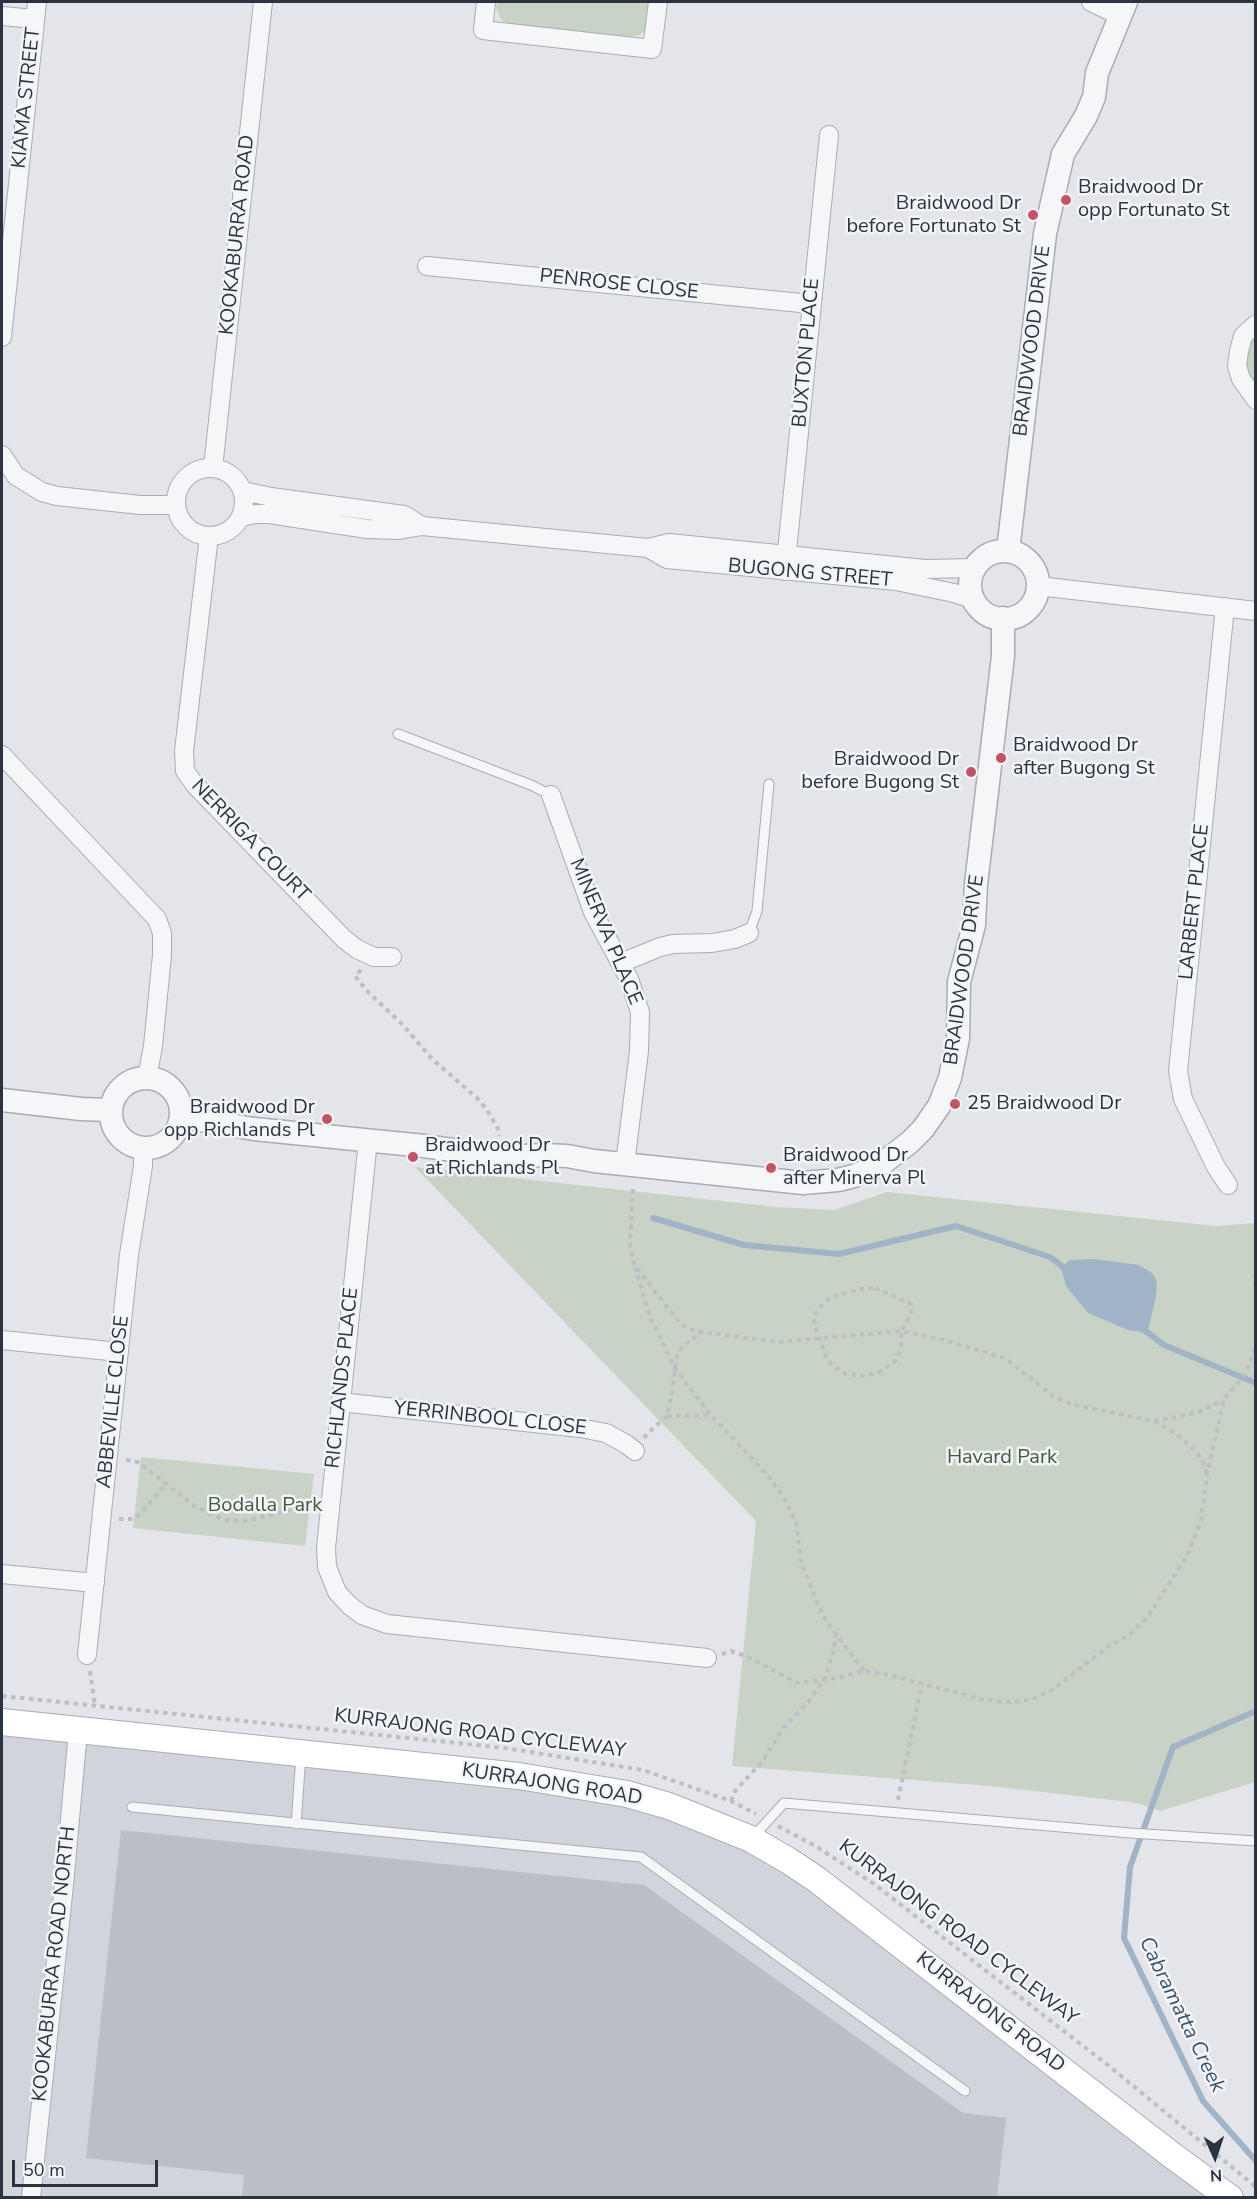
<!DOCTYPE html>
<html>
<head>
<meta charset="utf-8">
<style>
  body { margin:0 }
  #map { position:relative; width:1257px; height:2199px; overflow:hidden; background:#e3e5ea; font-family:"Nunito Sans",sans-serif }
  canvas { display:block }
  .frame { position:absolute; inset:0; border:3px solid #2c3340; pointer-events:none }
  .north { position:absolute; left:1185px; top:2127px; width:60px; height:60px; -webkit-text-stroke:4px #f2f4f7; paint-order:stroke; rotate:177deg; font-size:16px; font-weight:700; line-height:24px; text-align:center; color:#2c3340 }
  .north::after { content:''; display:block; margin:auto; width:21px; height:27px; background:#2c3340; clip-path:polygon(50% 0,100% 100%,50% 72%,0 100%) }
  .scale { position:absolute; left:12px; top:2160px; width:146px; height:27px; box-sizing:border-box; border:3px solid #2c3340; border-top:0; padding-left:8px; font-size:18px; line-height:21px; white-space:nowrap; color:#2c3340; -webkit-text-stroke:4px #f2f4f7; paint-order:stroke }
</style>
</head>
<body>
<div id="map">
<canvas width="1257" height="2199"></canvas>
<div class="frame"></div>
<div class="north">N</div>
<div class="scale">50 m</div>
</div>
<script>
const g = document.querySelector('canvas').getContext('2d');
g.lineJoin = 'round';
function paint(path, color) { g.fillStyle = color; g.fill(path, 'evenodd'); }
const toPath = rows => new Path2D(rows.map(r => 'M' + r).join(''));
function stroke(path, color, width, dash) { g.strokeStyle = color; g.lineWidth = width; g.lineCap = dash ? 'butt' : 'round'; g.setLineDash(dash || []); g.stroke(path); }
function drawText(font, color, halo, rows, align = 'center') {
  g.font = font + ' "Nunito Sans",sans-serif'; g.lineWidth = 5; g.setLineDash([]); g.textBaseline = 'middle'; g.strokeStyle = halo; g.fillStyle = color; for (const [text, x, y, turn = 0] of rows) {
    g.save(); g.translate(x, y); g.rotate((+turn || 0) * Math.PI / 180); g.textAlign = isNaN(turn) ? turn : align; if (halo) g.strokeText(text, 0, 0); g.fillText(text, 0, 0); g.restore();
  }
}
paint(toPath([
  [2,1722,669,1806,844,1899,1223,2198,2,2198]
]), '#d1d5db');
paint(toPath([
  [497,2,654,2,648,28,640,35,628,37,517,26,502,21,496,8],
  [1255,333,1255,390,1242,358],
  [415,1167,776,1207,834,1210,887,1192,1216,1226,1254,1223,1255,1220,1255,1782,1160,1811,1138,1803,990,1786,732,1766,756,1521],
  [141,1457,314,1474,305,1546,133,1528]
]), '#c8d3c5');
paint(toPath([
  [1094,1259,1139,1265,1153,1274,1157,1283,1156,1296,1149,1327,1143,1332,1128,1330,1088,1313,1066,1286,1061,1268,1070,1260]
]), '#a1b3c6');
stroke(toPath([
  [653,1218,744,1245,839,1254,956,1226,1050,1257,1067,1270],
  [1139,1326,1164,1345,1256,1383],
  [1256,1711,1173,1747,1130,1867,1124,1938,1203,2101,1256,2161]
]), '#a1b3c6', 6);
paint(toPath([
  [121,1830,644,1885,963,2113,1006,2118,997,2198,242,2198,244,2175,86,2158]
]), '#babfc6');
const service = toPath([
  [398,734,531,785,551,795],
  [749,933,757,911,769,784],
  [132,1807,641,1857,965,2091],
  [296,1824,301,1755],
  [752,1838,784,1803,1130,1833,1256,1841]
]);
const minor = toPath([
  [486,2,483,30,652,49,658,2],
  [1091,2,1120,16],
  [2,16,35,19],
  [427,266,811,304],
  [1256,324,1243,336,1239,351,1237,366,1241,379,1256,400],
  [2,337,37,2],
  [2,455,16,476,42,492,57,496,140,505,176,505],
  [213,468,263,2],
  '176 502a34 34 0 1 1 68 0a34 34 0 1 1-68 0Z',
  [243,491,271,497,404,515,422,526],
  [241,517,256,514,269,514,367,529,399,530,422,526,648,548,669,543,925,569,974,568],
  [209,536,184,751,185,771,195,785,344,939,357,949,374,957,392,957],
  [648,548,667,559,896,581,954,593,973,599],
  [785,571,829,135],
  [1038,586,1256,611],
  [1225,607,1178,1071,1183,1099,1216,1167,1228,1185],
  [2,755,157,919,162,933,162,955,153,1046,147,1078],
  [551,795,593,912,629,979,640,1012,639,1051,625,1164],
  [621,963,660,947,673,944,712,943,735,939,749,933],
  [368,1140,326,1548,327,1567,337,1592,349,1605,362,1615,387,1624,707,1658],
  [2,1340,119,1352],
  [340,1402,580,1428,606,1433,626,1444,635,1451],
  [2,1574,95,1583],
  [87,1655,129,1255,143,1166,143,1149],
  [31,2198,64,1885,78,1731]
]);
const tertiary = toPath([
  [1008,551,1045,234,1063,154,1086,116,1094,97,1097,73,1126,2],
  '970 585a34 34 0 1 1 68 0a34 34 0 1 1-68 0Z',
  '111 1113a35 35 0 1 1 70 0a35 35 0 1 1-70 0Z',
  [2,1100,81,1109,110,1110],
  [181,1117,254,1129,424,1146,503,1157,544,1155,567,1156,594,1161,803,1183,838,1180,854,1176,883,1163,910,1142,923,1129,939,1106,950,1078,958,1038,959,982,974,925,976,884,1003,656,1003,618]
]);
const secondary = toPath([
  [2,1722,519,1776,627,1794,669,1806,751,1839,789,1861,816,1879,1169,2153,1230,2198]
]);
stroke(service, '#a8acb4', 11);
stroke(minor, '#a8acb4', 20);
stroke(tertiary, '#a8acb4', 25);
stroke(secondary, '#a8acb4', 28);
stroke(toPath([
  [361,970,355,976,368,992,402,1024,432,1059,477,1098,487,1110,498,1129,499,1136],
  [633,1189,630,1244,634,1264,679,1322,687,1328,701,1332,778,1342,901,1331,940,1339,1005,1358,1053,1396,1071,1404,1153,1421,1173,1432,1190,1445,1202,1460,1207,1474],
  [635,1267,650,1317,675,1369,711,1415,769,1477,786,1501,796,1523,801,1561,817,1602,826,1621,864,1671],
  [1256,1273,1254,1277,1256,1291],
  [875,1288,911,1304,912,1309,911,1315,901,1331,901,1348,895,1361,880,1372,864,1376,846,1374,833,1366,827,1359,815,1326,814,1316,818,1309,831,1297,861,1289,875,1288],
  [667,1416,711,1415],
  [1154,1421,1199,1412,1223,1400],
  [644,1438,649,1432,667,1416,672,1393,677,1354,683,1346,701,1333],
  [126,1460,138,1462,193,1505,224,1520,246,1521,296,1508,313,1507],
  [119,1519,133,1519,138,1516,166,1484],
  [722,1654,731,1651,748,1657,797,1683,838,1678,864,1671,889,1675,984,1700,1012,1702,1030,1700,1052,1690,1109,1646,1129,1635,1147,1618,1187,1556,1201,1520,1207,1474,1224,1399,1245,1374,1253,1355,1256,1342],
  [90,1671,95,1706],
  [2,1696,505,1748,643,1770,731,1801,756,1814],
  [898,1800,922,1683],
  [731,1801,735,1791,761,1763,785,1726,810,1700,825,1678,834,1649,836,1633],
  [778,1826,817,1847,874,1884,1109,2066,1256,2187]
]), '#bdbfc4', 4, [4.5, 4.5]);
stroke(service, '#f5f6f8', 9);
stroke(minor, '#f5f6f8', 18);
stroke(tertiary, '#f5f6f8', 22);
stroke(secondary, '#fff', 26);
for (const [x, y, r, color] of [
  [1066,200,6,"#c25565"],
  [1033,215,6,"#c25565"],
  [1001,758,6,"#c25565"],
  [971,772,6,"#c25565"],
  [955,1104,6,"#c25565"],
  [327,1119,6,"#c25565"],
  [413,1157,6,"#c25565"],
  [771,1168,6,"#c25565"]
]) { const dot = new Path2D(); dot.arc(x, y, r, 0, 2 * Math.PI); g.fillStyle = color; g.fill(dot); stroke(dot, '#f2f4f7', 2); }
drawText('20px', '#2c3340', '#f2f4f7', [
  ["KIAMA STREET",27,98,-84],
  ["KOOKABURRA ROAD",238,235,-84],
  ["PENROSE CLOSE",619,285,6],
  ["BRAIDWOOD DRIVE",1033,341,-83],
  ["BUXTON PLACE",807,353,-85],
  ["BUGONG STREET",810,574,5],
  ["NERRIGA COURT",250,841,46],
  ["LARBERT PLACE",1195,902,-84],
  ["MINERVA PLACE",605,932,67],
  ["BRAIDWOOD DRIVE",965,970,-82],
  ["RICHLANDS PLACE",343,1378,-84],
  ["ABBEVILLE CLOSE",114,1402,-84],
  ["YERRINBOOL CLOSE",490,1419,6],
  ["KURRAJONG ROAD CYCLEWAY",480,1734,7],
  ["KURRAJONG ROAD",552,1785,9],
  ["KURRAJONG ROAD CYCLEWAY",958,1933,37],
  ["KOOKABURRA ROAD NORTH",55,1964,-84],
  ["KURRAJONG ROAD",990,2013,38]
]);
drawText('20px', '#2c3340', '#f2f4f7', [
  ["Braidwood Dr",1078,188],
  ["opp Fortunato St",1078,211],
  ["Braidwood Dr",1021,204,"right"],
  ["before Fortunato St",1021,227,"right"],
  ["Braidwood Dr",1013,746],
  ["after Bugong St",1013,769],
  ["Braidwood Dr",959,760,"right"],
  ["before Bugong St",959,783,"right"],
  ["25 Braidwood Dr",967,1104],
  ["Braidwood Dr",315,1108,"right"],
  ["opp Richlands Pl",315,1131,"right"],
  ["Braidwood Dr",425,1146],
  ["at Richlands Pl",425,1169],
  ["Braidwood Dr",783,1156],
  ["after Minerva Pl",783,1179]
], 'left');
drawText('20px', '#415a3b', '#f2f4f7', [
  ["Havard Park",1002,1458],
  ["Bodalla Park",265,1506]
]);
drawText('italic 21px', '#3a5270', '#f2f4f7', [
  ["Cabramatta Creek",1181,2015,64]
]);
</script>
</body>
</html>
